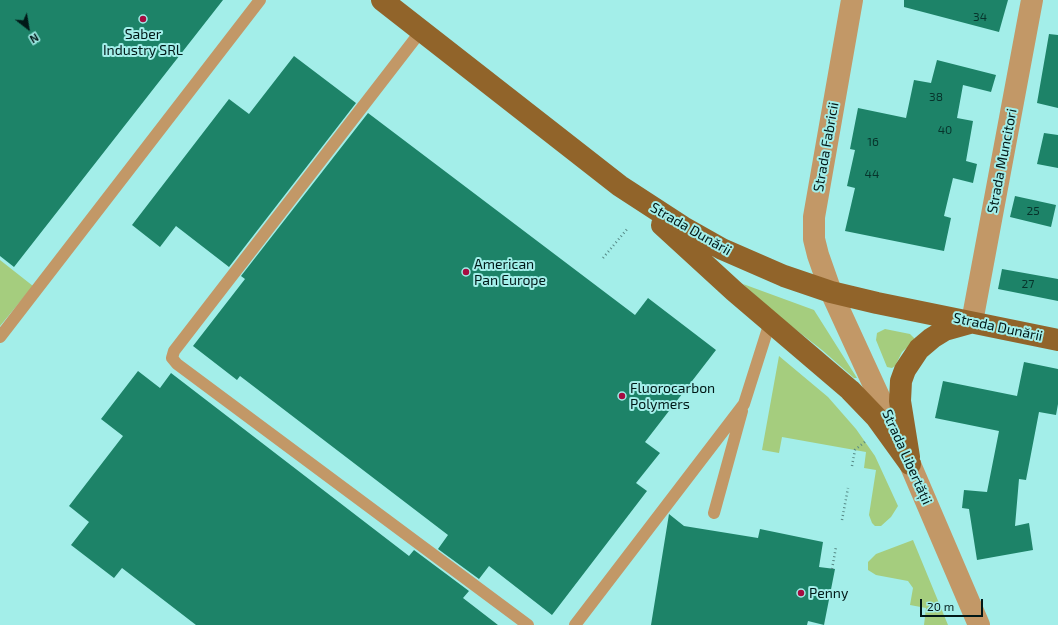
<!DOCTYPE html>
<html>
<head>
<meta charset="utf-8">
<style>
  body { margin:0 }
  #map { position:relative; width:1058px; height:625px; overflow:hidden; background:#a3eee9; font-family:"Exo 2",sans-serif }
  canvas { display:block }
  .north { position:absolute; left:8px; top:8px; width:40px; height:40px; -webkit-text-stroke:3px #a3eee9; paint-order:stroke; rotate:149deg; font-size:11px; font-weight:700; line-height:16px; text-align:center; color:#001817 }
  .north::after { content:''; display:block; margin:auto; width:14px; height:18px; background:#001817; clip-path:polygon(50% 0,100% 100%,50% 72%,0 100%) }
  .scale { position:absolute; left:920px; top:599px; width:63px; height:18px; box-sizing:border-box; border:2px solid #001817; border-top:0; padding-left:5px; font-size:12px; line-height:14px; white-space:nowrap; color:#001817; -webkit-text-stroke:3px #a3eee9; paint-order:stroke }
</style>
</head>
<body>
<div id="map">
<canvas width="1058" height="625"></canvas>
<div class="north">N</div>
<div class="scale">20 m</div>
</div>
<script>
const g = document.querySelector('canvas').getContext('2d');
g.lineJoin = 'round';
function paint(path, color) { g.fillStyle = color; g.fill(path, 'evenodd'); }
const toPath = rows => new Path2D(rows.map(r => 'M' + r).join(''));
function stroke(path, color, width, dash) { g.strokeStyle = color; g.lineWidth = width; g.lineCap = dash ? 'butt' : 'round'; g.setLineDash(dash || []); g.stroke(path); }
function drawText(font, color, halo, rows, align = 'center') {
  g.font = font + ' "Exo 2",sans-serif'; g.lineWidth = 4; g.setLineDash([]); g.textBaseline = 'middle'; g.strokeStyle = halo; g.fillStyle = color; for (const [text, x, y, turn = 0] of rows) {
    g.save(); g.translate(x, y); g.rotate((+turn || 0) * Math.PI / 180); g.textAlign = isNaN(turn) ? turn : align; if (halo) g.strokeText(text, 0, 0); g.fillText(text, 0, 0); g.restore();
  }
}
paint(toPath([
  [0,260,33,286,0,326],
  [743,284,814,310,857,378,854,378,822,350,777,315],
  [885,329,910,334,914,338,914,341,902,352,895,366,892,368,887,367,876,340,877,333],
  [779,356,828,397,856,429,875,456,898,506,891,517,881,526,875,526,872,523,869,515,876,470,864,468,866,452,782,437,779,453,762,450],
  [913,540,948,625,924,625,926,608,910,605,913,588,908,581,876,575,868,570,868,562,876,554]
]), '#a5cd7e');
paint(toPath([
  [0,0,223,0,14,267,0,256],
  [904,0,1008,0,999,32,904,7],
  [1049,34,1058,35,1058,108,1037,103],
  [294,56,356,103,229,267,176,226,160,247,132,225,229,99,249,114],
  [937,60,996,75,991,92,963,85,957,118,973,121,966,161,977,164,973,183,953,178,944,216,951,218,944,251,845,231,855,188,847,186,855,150,850,149,858,108,906,118,914,80,931,83],
  [368,113,635,315,648,298,716,350,645,442,660,453,636,483,647,491,552,615,489,566,479,579,438,549,448,535,240,376,237,380,193,346,245,279,241,276],
  [1044,133,1058,135,1058,168,1037,164],
  [1015,196,1056,205,1051,227,1010,217],
  [1002,269,1058,279,1058,301,998,289],
  [1024,362,1058,369,1058,404,1056,415,1039,412,1026,480,1019,479,1015,526,1029,523,1033,550,977,560,969,509,962,508,964,490,987,492,999,431,935,418,943,381,1017,396],
  [138,371,160,388,171,373,409,556,414,550,469,591,463,598,498,625,196,625,122,568,114,578,71,545,89,522,69,506,123,436,101,419],
  [669,514,684,526,758,538,760,529,823,542,819,567,835,569,824,625,808,621,807,625,651,625]
]), '#1d8368');
stroke(toPath([
  [603,258,628,228],
  [852,466,855,450,867,440],
  [842,520,848,488],
  [832,569,836,547]
]), '#568986', 2.5, [1, 3]);
stroke(toPath([
  [421,31,174,351,172,358,177,364,528,625],
  [0,337,260,0],
  [714,513,742,411],
  [575,625,744,404,770,322]
]), '#c29867', 12);
stroke(toPath([
  [831,292,818,255,814,239,814,217,852,0],
  [972,322,1032,0]
]), '#c29867', 22);
stroke(toPath([
  [831,292,910,464,979,625]
]), '#c29867', 22);
stroke(toPath([
  [382,0,620,186,683,227,722,249,784,276,831,292,877,303,1058,340],
  [662,225,734,291,850,390,876,417,910,464],
  [909,457,900,401,901,381,905,370,919,349,932,338,945,330,970,323]
]), '#91642a', 22);
for (const [x, y, r, color] of [
  [143,19,4,"#a50c41"],
  [466,272,4,"#a50c41"],
  [622,396,4,"#a50c41"],
  [801,593,4,"#a50c41"]
]) { const dot = new Path2D(); dot.arc(x, y, r, 0, 2 * Math.PI); g.fillStyle = color; g.fill(dot); stroke(dot, '#a3eee9', 1.5); }
drawText('12px', '#07332b', null, [
  ["34",980,17],
  ["38",936,97],
  ["40",945,130],
  ["16",873,142],
  ["44",872,174],
  ["25",1033,211],
  ["27",1028,284]
]);
drawText('14px', '#001817', '#a3eee9', [
  ["Saber",143,34,"center"],
  ["Industry SRL",143,50,"center"],
  ["American",474,264],
  ["Pan Europe",474,280],
  ["Fluorocarbon",630,388],
  ["Polymers",630,404],
  ["Penny",809,593]
], 'left');
drawText('14px', '#001817', '#a3eee9', [
  ["Strada Fabricii",826,147,-80],
  ["Strada Muncitori",1002,161,-79],
  ["Strada Dunării",691,229,30],
  ["Strada Dunării",998,327,12],
  ["Strada Libertății",907,457,66]
]);
</script>
</body>
</html>
